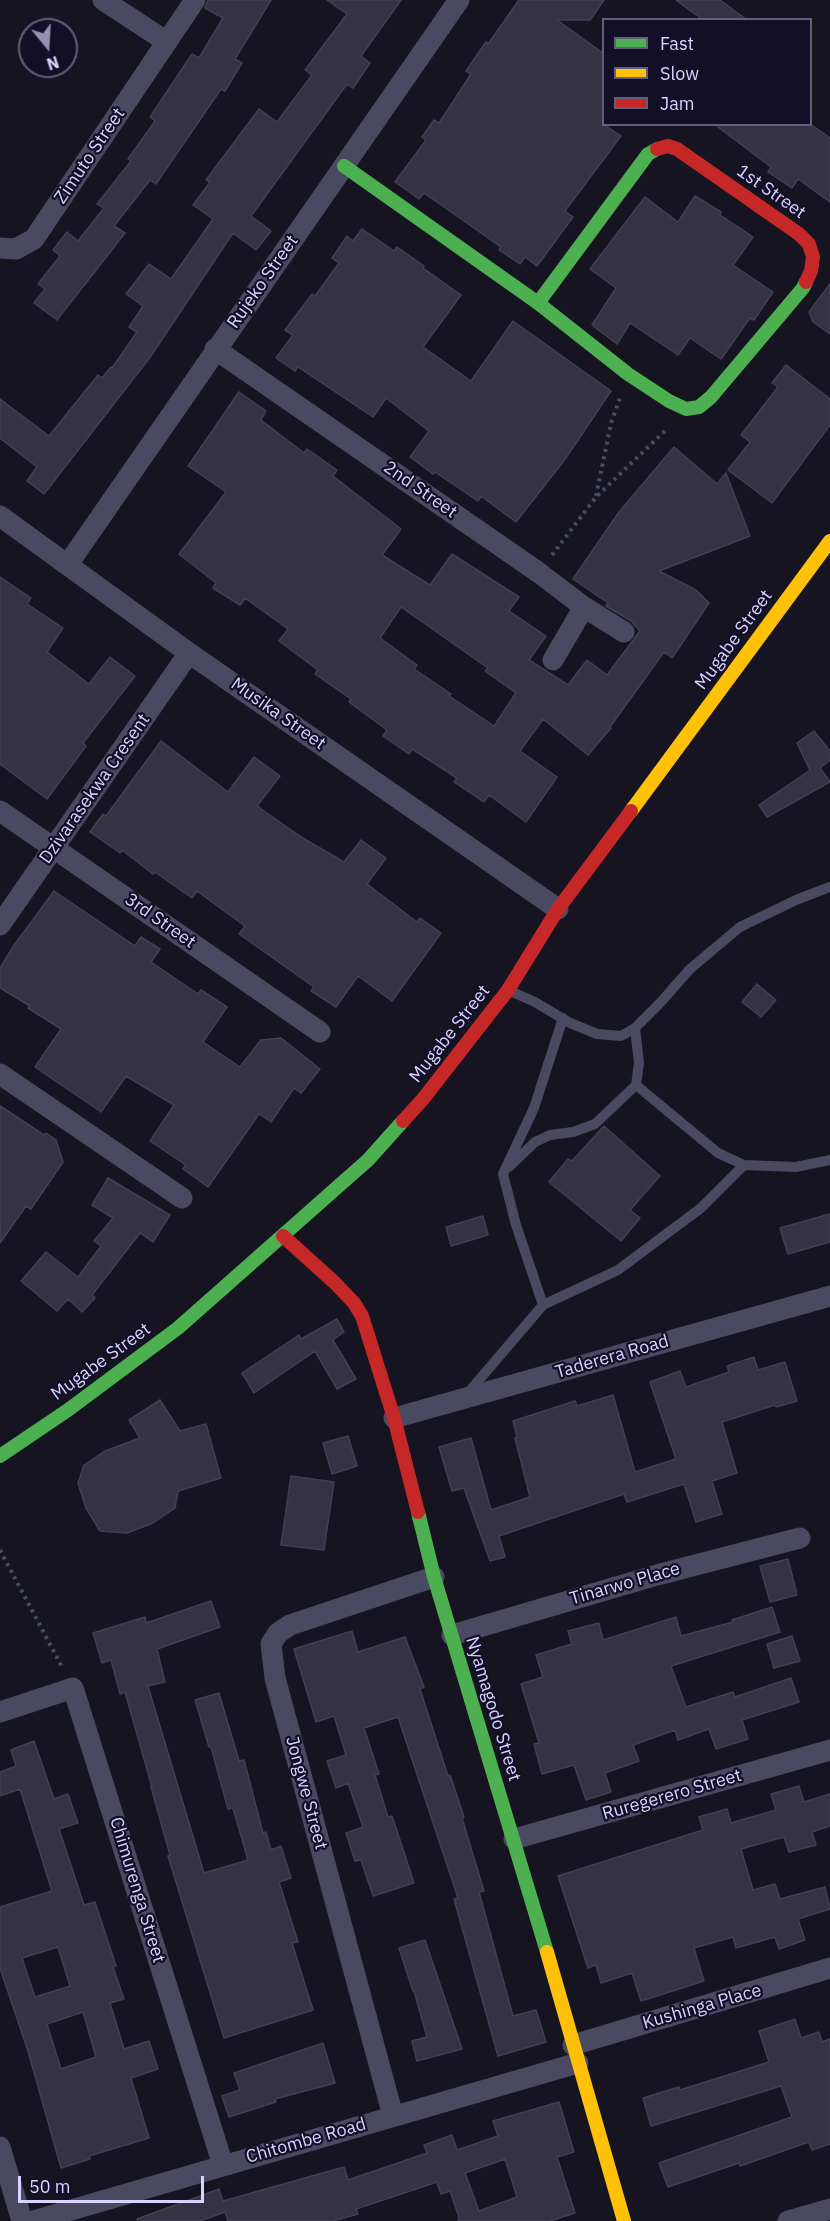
<!DOCTYPE html>
<html>
<head>
<meta charset="utf-8">
<style>
  body { margin:0 }
  #map { position:relative; width:830px; height:2221px; overflow:hidden; background:#161421; font-family:"IBM Plex Sans",sans-serif }
  canvas { display:block }
  .legend { position:absolute; left:602px; top:18px; width:210px; height:108px; box-sizing:border-box; background:#130f26; border:2px solid #625e7d; margin:0; padding:8px 10px; list-style:none; font-size:18px; color:#d9d4ff }
  .legend li { display:flex; align-items:center; gap:12px; height:30px }
  .legend b { width:30px; border:2px solid #625e7d }
  .north { position:absolute; left:18px; top:18px; width:60px; height:60px; box-sizing:border-box; background:#130f26; border:2px solid #625e7d; border-radius:50%; rotate:162deg; font-size:16px; font-weight:700; line-height:24px; text-align:center; color:#d9d4ff }
  .north::after { content:''; display:block; margin:auto; width:21px; height:27px; background:#9591b1; clip-path:polygon(50% 0,100% 100%,50% 72%,0 100%) }
  .scale { position:absolute; left:18px; top:2176px; width:186px; height:27px; box-sizing:border-box; border:3px solid #d9d4ff; border-top:0; padding-left:8px; font-size:18px; line-height:21px; white-space:nowrap; color:#d9d4ff; -webkit-text-stroke:4px #130f26; paint-order:stroke }
</style>
</head>
<body>
<div id="map">
<canvas width="830" height="2221"></canvas>
<ul class="legend">
<li><b style="height:8px;background:#4caf50"></b>Fast</li>
<li><b style="height:8px;background:#ffc107"></b>Slow</li>
<li><b style="height:8px;background:#c62828"></b>Jam</li>
</ul>
<div class="north">N</div>
<div class="scale">50 m</div>
</div>
<script>
const g = document.querySelector('canvas').getContext('2d');
g.lineJoin = 'round';
function paint(path, color) { g.fillStyle = color; g.fill(path, 'evenodd'); }
const toPath = rows => new Path2D(rows.map(r => 'M' + r).join(''));
function stroke(path, color, width, dash) { g.strokeStyle = color; g.lineWidth = width; g.lineCap = dash ? 'butt' : 'round'; g.setLineDash(dash || []); g.stroke(path); }
function drawText(font, color, halo, rows, align = 'center') {
  g.font = font + ' "IBM Plex Sans",sans-serif'; g.lineWidth = 4.5; g.setLineDash([]); g.textBaseline = 'middle'; g.strokeStyle = halo; g.fillStyle = color; for (const [text, x, y, turn = 0] of rows) {
    g.save(); g.translate(x, y); g.rotate((+turn || 0) * Math.PI / 180); g.textAlign = isNaN(turn) ? turn : align; if (halo) g.strokeText(text, 0, 0); g.fillText(text, 0, 0); g.restore();
  }
}
const building = toPath([
  [208,0,271,0,235,59,242,63,225,91,221,89,156,184,150,180,114,226,125,233,57,320,34,303,45,289,38,284,60,256,53,250,67,232,78,241,104,208,97,204,131,161,128,159,155,121,150,117,192,54,199,58,223,18,205,8,208,0],
  [327,0,401,0,361,56,370,63,353,88,347,84,251,216,271,231,256,250,233,233,151,356,44,494,27,481,37,467,0,438,0,399,49,436,98,375,102,378,111,367,112,368,137,332,129,327,143,306,126,294,149,264,171,279,213,219,193,205,210,182,206,180,259,109,277,122,312,75,305,70,347,14,327,0],
  [519,0,604,0,590,20,557,20,603,53,603,124,621,136,565,211,573,217,537,266,525,257,520,264,499,250,501,247,424,193,419,199,395,182,426,140,422,137,434,120,439,123,471,74,466,71,486,42,488,44,519,0],
  [676,0,720,0,747,20,703,20,676,0],
  [714,124,810,124,830,138,830,202,798,179,792,188,768,172,771,167,714,124],
  [695,196,721,212,720,215,753,237,733,265,773,292,754,320,750,318,721,359,690,338,678,355,630,323,617,344,592,325,616,288,590,269,645,197,678,222,695,196],
  [362,229,394,251,397,247,424,266,423,268,461,295,423,347,471,381,513,321,611,391,566,458,516,522,481,496,478,501,435,472,433,474,410,457,429,431,386,398,373,417,298,367,295,371,276,358,293,335,285,330,312,294,315,296,339,263,332,258,347,236,353,241,362,229],
  [830,284,830,334,813,322,809,312,830,284],
  [786,365,830,399,830,425,772,503,728,470,750,442,741,435,778,387,772,383,786,365],
  [239,392,266,411,261,420,304,453,307,449,337,470,333,476,401,529,382,555,430,585,452,554,519,597,509,611,546,636,529,660,568,685,587,660,607,675,640,631,631,621,606,606,608,603,573,579,619,512,674,447,717,484,726,473,750,536,659,571,696,590,709,603,672,658,664,652,610,727,611,728,588,755,543,719,520,751,557,777,526,822,489,795,484,802,454,782,457,778,412,749,409,754,383,736,387,730,349,702,351,699,315,674,318,670,279,641,288,629,245,598,240,605,213,588,216,583,179,554,226,492,188,466,239,392],
  [401,607,488,668,485,671,516,693,494,726,449,696,451,694,414,669,417,665,380,638,401,607],
  [0,577,31,598,27,604,63,628,47,652,89,684,110,657,135,676,83,743,86,746,47,799,0,764,0,577],
  [814,731,830,751,830,760,820,768,830,782,767,817,759,805,810,770,797,743,814,731],
  [161,741,228,792,254,757,280,776,257,806,301,837,344,862,361,840,386,858,367,884,417,922,420,918,441,933,392,1001,358,976,336,1007,311,991,314,987,239,934,245,926,197,891,192,898,155,872,153,874,122,850,120,853,90,832,103,814,106,816,161,741],
  [54,891,135,946,141,937,160,949,151,962,198,994,201,990,227,1007,203,1042,240,1067,261,1040,281,1038,320,1069,301,1093,294,1088,271,1122,259,1114,208,1187,183,1169,186,1165,150,1141,174,1105,126,1076,101,1112,35,1067,61,1029,28,1008,30,1006,0,988,0,968,15,944,54,891],
  [757,984,776,1000,761,1017,742,1002,757,984],
  [0,1106,44,1135,46,1133,56,1140,63,1162,31,1209,26,1206,0,1243,0,1106],
  [604,1126,660,1176,630,1210,640,1218,621,1241,549,1182,568,1159,572,1161,604,1126],
  [108,1178,170,1215,153,1242,140,1233,92,1295,95,1298,82,1312,68,1299,57,1311,21,1281,46,1252,78,1277,101,1246,94,1241,113,1218,92,1205,108,1178],
  [830,1214,830,1242,788,1254,780,1228,830,1214],
  [483,1216,488,1235,451,1246,446,1227,483,1216],
  [337,1319,344,1332,333,1340,356,1379,337,1389,315,1351,254,1393,242,1373,299,1335,301,1339,337,1319],
  [754,1357,758,1370,785,1362,797,1401,776,1407,775,1405,722,1422,737,1473,712,1481,722,1514,696,1522,684,1484,627,1502,624,1494,499,1536,505,1557,490,1561,464,1488,452,1491,439,1447,471,1438,491,1510,530,1497,515,1438,517,1437,513,1421,575,1401,577,1406,613,1395,635,1472,676,1459,650,1382,680,1371,686,1387,729,1372,727,1366,754,1357],
  [160,1400,180,1431,206,1424,221,1478,178,1491,175,1508,153,1523,127,1533,100,1531,86,1508,78,1483,84,1465,105,1451,140,1438,129,1420,160,1400],
  [348,1436,357,1466,332,1474,323,1443,348,1436],
  [291,1476,334,1482,324,1550,281,1545,291,1476],
  [788,1559,797,1595,770,1602,760,1566,788,1559],
  [211,1601,220,1627,157,1649,165,1682,148,1686,204,1873,248,1860,233,1808,228,1809,211,1747,209,1747,195,1700,219,1693,239,1761,244,1760,263,1833,266,1832,271,1850,281,1846,291,1878,279,1882,298,1942,292,1943,313,2010,224,2038,168,1856,170,1855,151,1787,152,1787,125,1692,120,1694,111,1660,102,1663,93,1633,145,1617,146,1623,211,1601],
  [772,1607,780,1632,671,1666,686,1707,733,1692,735,1697,791,1678,799,1702,742,1720,748,1739,716,1749,709,1729,678,1740,675,1730,633,1745,639,1761,605,1773,611,1792,586,1800,574,1765,542,1774,534,1744,539,1743,521,1684,543,1677,536,1655,572,1644,568,1631,599,1623,603,1640,676,1617,681,1636,733,1622,732,1620,772,1607],
  [352,1631,358,1652,405,1637,424,1687,420,1689,448,1776,450,1775,464,1817,462,1818,484,1891,479,1892,513,2016,536,2010,546,2042,498,2056,454,1899,458,1898,398,1717,364,1728,379,1774,375,1775,388,1817,392,1816,414,1883,373,1896,361,1860,355,1861,346,1833,363,1827,348,1783,336,1788,327,1761,346,1755,334,1716,316,1722,294,1649,352,1631],
  [792,1636,800,1661,774,1668,767,1644,792,1636],
  [34,1741,54,1799,68,1794,78,1823,59,1829,84,1905,95,1902,116,1966,113,1967,124,1999,110,2003,124,2049,149,2041,158,2069,131,2078,149,2138,89,2156,90,2159,61,2168,28,2051,0,1968,0,1907,52,1891,20,1789,0,1796,0,1772,16,1766,11,1750,34,1741],
  [58,1947,70,1986,35,1997,22,1958,58,1947],
  [83,2012,96,2057,61,2069,47,2024,83,2012],
  [799,1786,804,1802,830,1794,830,1826,812,1832,816,1845,789,1852,784,1837,741,1849,753,1890,775,1884,780,1899,825,1887,830,1909,798,1919,805,1940,779,1949,775,1937,736,1948,733,1937,694,1948,704,1981,641,2001,632,1973,601,1983,596,1965,588,1968,558,1876,703,1830,699,1817,727,1809,731,1823,776,1810,771,1794,799,1786],
  [425,1940,462,2049,417,2061,412,2041,427,2037,414,1991,413,1991,399,1948,425,1940],
  [795,2019,801,2038,819,2032,822,2042,830,2039,830,2144,812,2150,809,2142,740,2166,739,2163,668,2187,659,2163,792,2117,781,2086,651,2126,643,2098,679,2087,680,2090,769,2062,759,2031,795,2019],
  [323,2043,335,2083,275,2099,276,2102,229,2117,222,2096,240,2090,234,2073,323,2043],
  [559,2102,574,2152,557,2157,575,2213,550,2221,458,2221,459,2217,450,2191,441,2194,437,2182,356,2209,358,2214,333,2221,228,2221,225,2212,200,2221,138,2221,137,2219,219,2189,223,2201,344,2167,348,2180,427,2153,424,2145,452,2135,457,2150,498,2136,493,2121,559,2102],
  [505,2159,517,2197,479,2211,465,2173,505,2159]
]);
paint(building, '#343243');
stroke(building, '#433f54', 1.5);
stroke(toPath([
  [596,496,611,423,620,398],
  [552,555,596,497,668,428],
  [0,1550,63,1669]
]), '#44505f', 4, [3, 4.5]);
stroke(toPath([
  [508,990,535,1002,570,1023,597,1034,621,1036,635,1028,661,1002,690,969,740,927,796,900,830,887],
  [636,1085,718,1153,744,1165,796,1167,830,1160],
  [509,1167,535,1142,550,1135,573,1132,595,1124,636,1085,639,1063,635,1028],
  [543,1305,618,1270,701,1208,744,1165],
  [467,1394,543,1305,516,1225,503,1174,534,1108,563,1018]
]), '#4a4962', 10);
stroke(toPath([
  [103,0,167,42],
  [0,248,16,249,34,239,195,0],
  [215,349,538,572,584,607,624,632],
  [0,516,189,653,558,909],
  [68,564,459,0],
  [553,660,584,607],
  [0,811,320,1032],
  [0,925,189,653],
  [0,1074,182,1198],
  [394,1418,830,1296],
  [452,1635,657,1575,800,1538],
  [0,1712,73,1688,223,2165],
  [514,1839,830,1750],
  [573,2045,830,1968],
  [393,2116,275,1678,271,1644,278,1633,290,1625,434,1577],
  [0,2147,22,2221],
  [33,2221,578,2063],
  [788,2221,830,2209]
]), '#4a4962', 21);
stroke(toPath([
  [344,166,538,303,628,374,669,401,686,409,699,407,711,397,803,288,806,282],
  [538,303,648,154,657,149],
  [0,1456,68,1410,178,1328,368,1160,403,1121],
  [418,1512,434,1577,547,1952]
]), '#4caf50', 14);
stroke(toPath([
  [631,811,830,541],
  [547,1952,624,2221]
]), '#ffc107', 14);
stroke(toPath([
  [657,149,668,146,677,149,799,234,809,244,813,257,811,271,806,282],
  [403,1121,423,1099,508,990,558,909,631,811],
  [283,1236,335,1283,354,1303,362,1316,394,1418,418,1512]
]), '#c62828', 14);
drawText('18px', '#d9d4ff', '#130f26', [
  ["Zimuto Street",90,156,-56],
  ["1st Street",771,192,35],
  ["Rujeko Street",263,282,-55],
  ["2nd Street",420,490,35],
  ["Mugabe Street",734,640,-54],
  ["Musika Street",278,714,35],
  ["Dzivarasekwa Cresent",95,789,-55],
  ["3rd Street",160,921,35],
  ["Mugabe Street",450,1034,-52],
  ["Taderera Road",612,1357,-16],
  ["Mugabe Street",101,1362,-36],
  ["Tinarwo Place",625,1584,-16],
  ["Nyamagodo Street",493,1709,73],
  ["Jongwe Street",306,1793,75],
  ["Ruregerero Street",672,1795,-16],
  ["Chimurenga Street",137,1890,73],
  ["Kushinga Place",702,2007,-16],
  ["Chitombe Road",306,2141,-16]
]);
</script>
</body>
</html>
